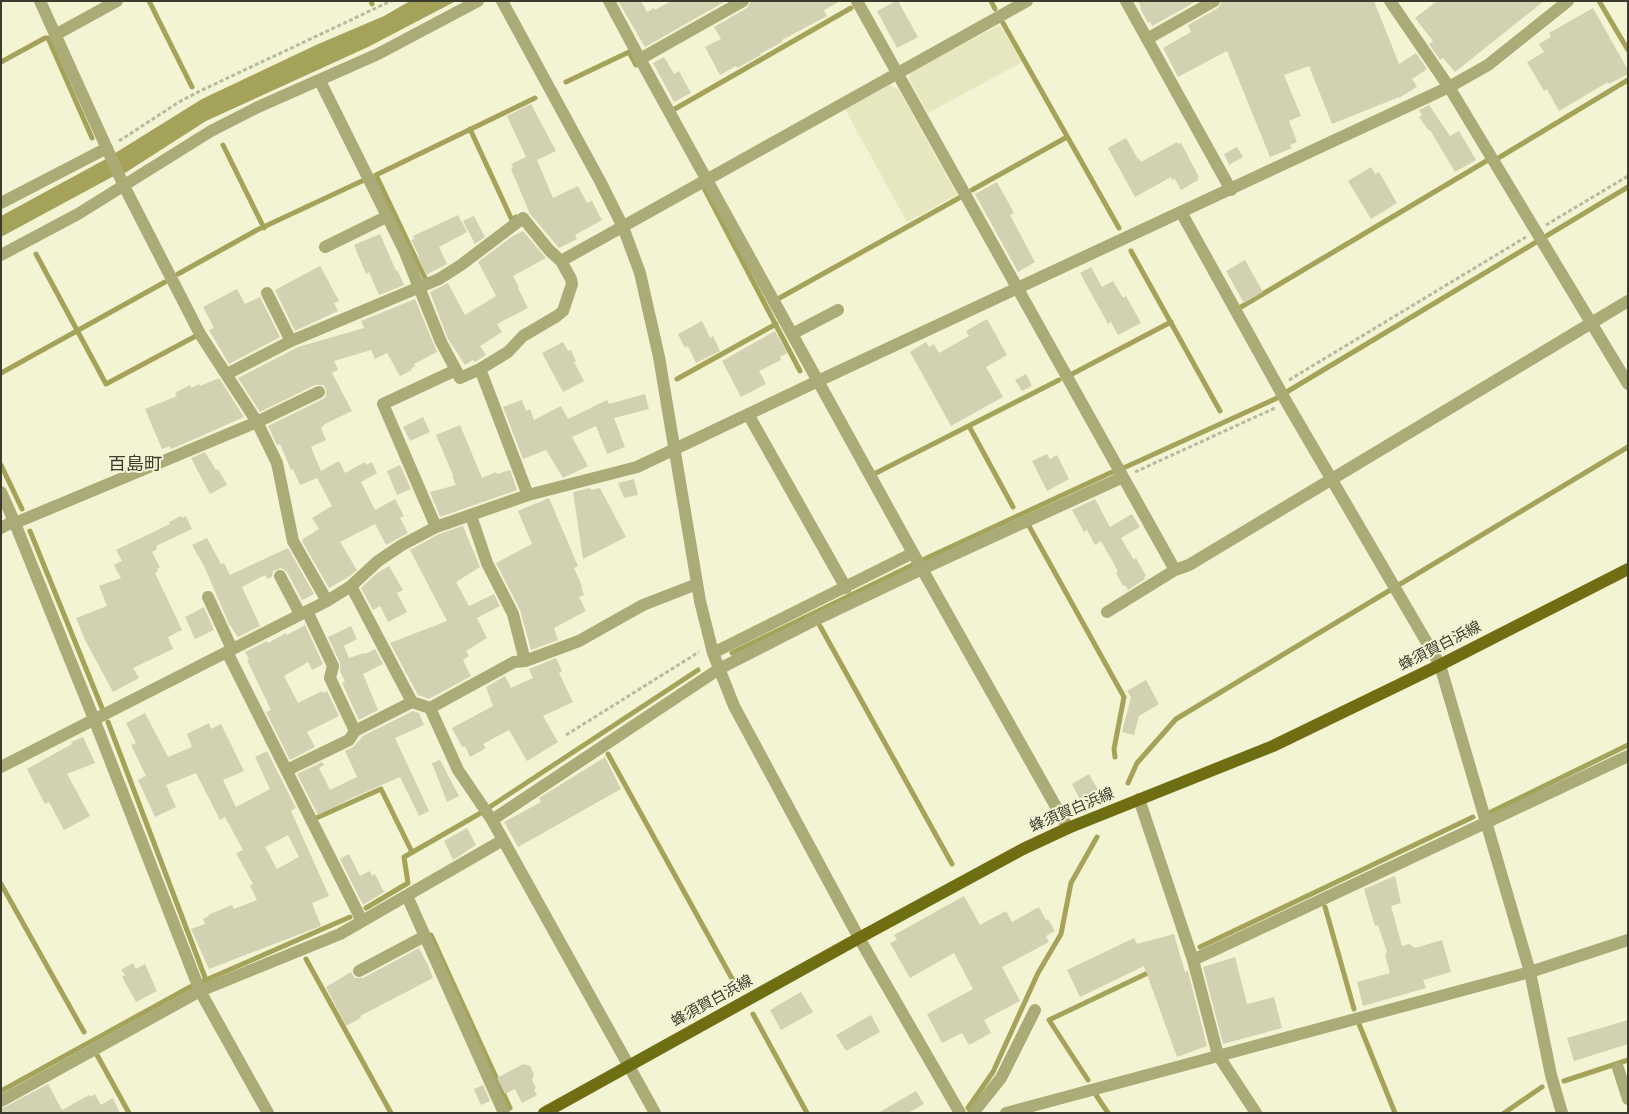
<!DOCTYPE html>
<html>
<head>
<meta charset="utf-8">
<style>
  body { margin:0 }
  #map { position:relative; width:1629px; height:1114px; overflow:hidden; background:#f3f4d3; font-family:"Alegreya Sans",sans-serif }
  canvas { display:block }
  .frame { position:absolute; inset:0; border:2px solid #3b3b2e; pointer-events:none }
</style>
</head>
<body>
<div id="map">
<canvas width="1629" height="1114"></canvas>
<div class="frame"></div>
</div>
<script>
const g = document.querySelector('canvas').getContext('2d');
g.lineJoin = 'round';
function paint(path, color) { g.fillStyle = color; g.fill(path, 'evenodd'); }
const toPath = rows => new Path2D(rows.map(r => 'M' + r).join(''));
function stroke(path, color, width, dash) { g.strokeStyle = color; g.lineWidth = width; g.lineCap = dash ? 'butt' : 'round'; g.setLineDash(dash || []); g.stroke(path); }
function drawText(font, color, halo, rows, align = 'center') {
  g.font = font + ' "Alegreya Sans","Noto Sans JP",sans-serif'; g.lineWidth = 4; g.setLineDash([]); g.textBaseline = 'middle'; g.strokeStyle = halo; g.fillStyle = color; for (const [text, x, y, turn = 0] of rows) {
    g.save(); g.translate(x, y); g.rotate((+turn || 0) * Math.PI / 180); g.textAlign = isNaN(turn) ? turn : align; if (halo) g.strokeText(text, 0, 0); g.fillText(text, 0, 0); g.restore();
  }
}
paint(toPath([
  [1000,25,1022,62,928,113,909,79,911,71],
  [890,85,899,90,957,195,907,222,845,109]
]), '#e6e7bf');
paint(toPath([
  [410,1,456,1,368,47,206,121,125,173,112,177,1,237,1,216,104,160,202,99,316,45,384,16]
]), '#a4a359');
stroke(toPath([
  [149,1,192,87],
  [371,1,372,4],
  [991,1,995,9],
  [1599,1,1628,50],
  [1003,23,1119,228],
  [1,62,45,38,48,38,92,138],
  [566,82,629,52,636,65],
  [673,110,851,8],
  [470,129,512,220,516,217],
  [223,145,264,228],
  [1500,157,1628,80],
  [376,175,535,98],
  [376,175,425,278],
  [705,190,800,371],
  [972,190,1067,137],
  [1131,251,1220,411],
  [36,254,106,384,194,337],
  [178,274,257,230,362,181],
  [776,300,959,198],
  [1241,307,1488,160],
  [1,373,165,282],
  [1072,374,1171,322],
  [677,379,776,324],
  [969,426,1013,507],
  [1,465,22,509],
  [876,473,1059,380],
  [1029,526,1124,697,1114,749,1115,757],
  [30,531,102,708],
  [820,626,952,864],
  [732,653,929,557,1110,473,1128,466,1275,399,1628,187],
  [108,722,206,980],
  [608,754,735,984],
  [1128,783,1137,763,1176,719,1628,447],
  [1491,812,1628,745],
  [314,819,381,789,412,852],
  [1,884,84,1032],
  [1325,907,1354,1009],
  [366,908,408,883,404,857,479,814,698,670],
  [431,935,510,1108],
  [1200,947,1473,817],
  [306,959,391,1113],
  [753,1014,807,1113],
  [1359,1024,1395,1113],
  [97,1055,129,1113],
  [1088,1080,1049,1020,1152,971],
  [1564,1081,1628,1060],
  [1,1091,190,987,350,917],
  [1096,1095,1108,1113],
  [968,1108,993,1072,1038,973,1061,934,1071,883,1097,837],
  [1504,1113,1542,1087]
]), '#a4a359', 5);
paint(toPath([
  [618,1,641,1,647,12,654,8,655,10,671,1,726,1,645,47],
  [751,1,840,1,824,10,827,16,782,40,782,42,760,54,761,55,737,68,736,66,720,75,705,47,721,39,714,27,747,8],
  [896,1,898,1,918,37,897,48,877,11],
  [1138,1,1197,1,1152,26,1150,22,1148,23,1140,8,1141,7],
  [1222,1,1374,1,1399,64,1416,53,1427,69,1412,79,1417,87,1399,98,1399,97,1332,124,1309,66,1284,75,1301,116,1289,121,1297,142,1290,145,1292,148,1270,157,1227,51,1178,77,1163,48,1191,32,1188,25,1218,8],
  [1437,1,1544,1,1455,72,1443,58,1440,60,1429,44,1433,41,1415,18],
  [1593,8,1628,70,1628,74,1609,84,1608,82,1559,111,1547,89,1544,91,1527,62,1544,52,1539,44,1551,37,1549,33],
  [664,57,674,74,679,71,691,93,674,102,653,63],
  [531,104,556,151,537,160,553,198,578,186,587,203,592,201,602,220,575,235,577,239,559,248,530,214,511,169,513,168,511,164,526,157,507,116],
  [1429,105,1450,136,1459,131,1476,160,1455,172,1430,130,1429,131,1419,117,1422,115,1419,110],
  [1126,138,1138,159,1139,158,1141,162,1177,142,1178,144,1181,143,1199,177,1197,178,1198,180,1181,190,1175,179,1172,180,1171,177,1135,197,1108,148],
  [1237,147,1243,157,1229,165,1224,154],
  [1371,167,1375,174,1379,172,1397,203,1371,219,1348,181],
  [997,182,1014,213,1010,215,1035,262,1018,272,975,194],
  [458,215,467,232,439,247,447,264,426,275,417,257,419,256,411,240,414,239,413,236],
  [474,216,485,237,475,244,463,221],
  [523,231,546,258,513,276,519,287,518,288,528,308,497,324,502,332,480,346,486,355,475,362,473,360,465,365,448,339,430,292,448,283,465,315,496,296,478,262,513,236],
  [380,234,396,271,398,271,404,285,379,295,369,272,366,274,354,245],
  [1245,260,1263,292,1244,303,1226,271],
  [320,266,339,301,334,303,338,311,295,331,275,290],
  [1091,267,1102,287,1113,281,1123,298,1126,296,1141,323,1118,335,1111,322,1108,324,1080,273],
  [237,289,245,304,260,297,280,337,229,364,209,330,214,328,203,307],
  [415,299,437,352,414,364,415,366,411,369,412,370,400,376,387,353,375,359,371,350,334,361,338,370,332,373,352,411,323,425,324,426,321,428,326,440,311,447,321,471,339,461,345,473,365,462,366,465,372,462,377,473,361,482,375,510,395,499,404,516,400,518,408,533,386,545,375,524,340,542,357,570,350,576,329,588,302,541,303,539,319,529,312,518,332,506,317,478,300,485,293,469,291,470,280,444,277,445,268,426,323,399,326,396,326,389,323,385,315,385,260,412,238,378,298,347,364,328,361,321],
  [987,319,1007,355,986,367,1003,397,951,426,910,352,926,342,929,347,934,344,939,353,969,336,966,331],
  [702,321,710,338,713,336,720,351,696,363,688,346,685,348,678,334],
  [775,331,787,353,780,357,781,360,759,371,766,384,741,397,722,361],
  [563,342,568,351,571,350,576,361,574,362,584,381,563,392,542,353],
  [1026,374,1032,386,1022,391,1015,380],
  [219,378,244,417,183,444,171,449,170,446,162,449,145,409,177,396,175,393,190,385,191,388,199,384,200,386],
  [645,394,649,409,614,418,625,447,607,454,596,426,572,437,588,466,563,478,546,450,523,459,503,407,522,400,526,411,530,409,534,420,561,406,568,419,607,400,609,404],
  [423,417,430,432,410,441,403,427],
  [460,425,482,478,496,472,497,474,510,470,517,490,440,517,430,492,456,485,452,476,453,475,436,435],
  [205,452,216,470,218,469,227,485,210,494,191,458],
  [1047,454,1050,459,1057,455,1069,479,1047,491,1032,461],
  [400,465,411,489,397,495,387,471],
  [634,479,638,495,624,498,618,483],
  [590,488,591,490,600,488,626,537,583,559,573,492],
  [549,498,578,566,574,568,582,586,581,586,584,595,579,597,586,611,554,628,558,640,531,650,520,610,496,563,532,544,518,511],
  [1095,499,1110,527,1132,514,1140,527,1121,538,1134,560,1136,558,1146,576,1144,577,1145,579,1128,590,1125,585,1123,586,1116,573,1118,572,1114,564,1101,541,1095,545,1087,530,1084,532,1072,510],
  [181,516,182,518,186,516,192,529,156,546,157,549,152,552,160,567,157,569,158,571,155,573,182,630,168,637,173,649,133,668,139,678,113,692,85,640,76,618,107,606,99,586,121,578,114,565,122,561,116,550,170,524,169,522],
  [463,526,480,567,456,582,469,606,494,594,500,606,477,618,487,638,466,651,469,656,463,660,471,676,429,699,418,695,390,643,447,621,410,550,439,534],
  [207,538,221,564,224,563,230,575,288,548,314,594,302,600,287,572,281,568,273,571,272,577,267,579,265,575,242,587,260,626,238,637,229,624,205,568,192,545],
  [389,566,403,590,397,593,407,612,388,622,380,606,373,610,361,588,377,573],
  [204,607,214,630,195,639,185,617],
  [305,625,323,664,312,670,308,662,284,676,298,703,322,691,323,693,327,691,339,716,307,732,315,747,290,760,266,712,271,710,247,660,249,659,245,652,267,641,268,643,286,633,287,635],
  [351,626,357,639,344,646,349,658,364,653,365,654,375,649,383,664,363,674,378,710,359,720,342,683,345,682,340,671,340,663,328,637],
  [556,658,562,671,559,673,573,702,543,716,558,742,527,761,509,730,483,744,486,748,470,757,465,746,462,747,452,728,493,706,486,687,505,676,511,688,533,678,529,669],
  [1146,680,1159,704,1139,716,1134,735,1122,732,1131,697,1127,691],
  [413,711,419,713,424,725,395,738,429,811,419,816,400,777,352,798,318,815,297,774,322,762,324,765,319,768,330,790,357,777,345,751,353,747,363,736],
  [145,713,168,757,192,747,187,734,209,723,211,729,221,724,244,771,223,780,236,807,270,789,255,757,267,751,296,808,291,811,329,896,312,903,321,926,209,969,191,929,205,924,203,919,209,916,208,915,232,905,234,909,257,900,250,886,253,884,236,853,243,850,225,817,220,820,196,773,166,785,176,807,155,817,138,780,146,776,131,745,136,743,126,723],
  [288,835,299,857,277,869,265,847],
  [83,737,95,763,67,774,90,816,64,830,49,802,45,804,27,769,72,744,71,742],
  [605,757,621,789,518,847,504,822,541,802,539,798],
  [440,760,459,796,447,802,432,763],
  [1089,774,1101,795,1083,805,1072,784],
  [467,828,476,845,453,860,444,841],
  [349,854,360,876,370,871,372,876,375,874,384,892,363,905,340,859],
  [1395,876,1401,903,1391,906,1402,946,1409,944,1415,948,1442,940,1451,972,1423,980,1426,988,1363,1006,1357,982,1390,973,1385,955,1387,952,1378,925,1375,926,1364,889],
  [964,896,980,925,1006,911,1012,922,1039,907,1046,920,1048,919,1055,931,1046,936,1049,942,1002,967,1020,1001,984,1020,991,1033,969,1045,962,1033,942,1043,927,1014,973,989,954,953,910,978,890,943,897,940,894,935],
  [1174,934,1185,972,1188,971,1207,1046,1177,1057,1144,966,1080,997,1067,970,1134,938,1137,944],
  [419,948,426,962,427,962,433,978,360,1016,361,1018,346,1026,326,987,351,972,355,978,363,978],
  [1235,957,1247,1004,1274,997,1282,1028,1223,1044,1203,967],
  [133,963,136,969,145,964,157,991,136,1002,122,977,125,975,121,970],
  [801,992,813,1012,781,1030,770,1010],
  [871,1015,880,1032,846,1051,836,1035],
  [1628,1020,1628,1044,1574,1061,1567,1038],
  [523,1064,530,1066,534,1074,532,1080,536,1088,534,1090,537,1095,522,1103,515,1089,505,1094,497,1078],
  [48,1084,62,1110,89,1095,90,1097,95,1094,101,1105,113,1098,120,1113,1,1113,1,1109],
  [483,1085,490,1101,481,1105,474,1089],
  [916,1091,924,1104,908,1113,878,1113]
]), '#d2d2b3');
stroke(toPath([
  [119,141,179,102,200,91,391,1],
  [1546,225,1628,176],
  [1289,380,1526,237],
  [1135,472,1275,408],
  [566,735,699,652]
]), '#b9b99f', 3, [4, 2.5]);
stroke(toPath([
  [40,1,124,186,200,334,257,422,277,463,293,541,327,601],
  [502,1,600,181,623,227,640,273,659,357,700,601,713,653,734,706,859,938,960,1113],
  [609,1,640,59,743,1],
  [857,1,1175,570,1189,565,1628,301],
  [1126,1,1231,190],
  [1390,1,1449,87,1628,384],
  [55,35,117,1],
  [1147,39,1214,1],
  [640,59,913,553,1068,828],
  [320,81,404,250,441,342,456,370,383,404,436,527],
  [1,203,107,148],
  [1181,212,1287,403,1440,665,1530,972,1551,1075,1562,1113],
  [325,247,388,216],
  [1,255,78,214,211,131,258,107,378,54,478,1],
  [267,293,291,341],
  [792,334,838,310],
  [480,369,528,495],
  [456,370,460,378,480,369,508,352,523,336,557,316,563,311,572,284,571,279,561,261,1027,1],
  [227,374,291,341,439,279,461,265,523,218,549,250,561,261],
  [748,414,846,588],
  [1,492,14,521,94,719,200,991,268,1113],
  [471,516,487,563,513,614,525,661,579,641,643,605,697,584],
  [15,523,257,422,319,392],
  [1,528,14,521],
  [280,576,300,614],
  [351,586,412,702,430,708],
  [208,597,232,649],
  [307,611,333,666,330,678,355,731,412,702],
  [1107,612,1175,570],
  [227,652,362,921],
  [713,653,913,553],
  [1,767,327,601,351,586,378,561,402,545,436,527,528,495,637,467,818,381,1449,87,1488,65,1568,1],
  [287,770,349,740,355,731],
  [1139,799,1193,960,1218,1055,1256,1113],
  [492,820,458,770,430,708,514,662,525,661],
  [407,896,504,1113],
  [1193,960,1628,756],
  [359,971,425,936],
  [1618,1068,1628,1099],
  [1,1101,200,991,340,934,503,840],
  [655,1113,492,820,719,669,815,620,922,569,1123,477],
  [973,1113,1001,1078,1035,1010],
  [1006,1113,1530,972,1628,940]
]), '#abab77', 12);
stroke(toPath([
  [544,1113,859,938,1023,849,1068,828,1273,746,1440,665,1628,569]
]), '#706e12', 12);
drawText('15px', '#3b3b2e', '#f3f4d3', [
  ["蜂須賀白浜線",1440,646,-27],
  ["蜂須賀白浜線",1072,810,-23],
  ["蜂須賀白浜線",712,1001,-29]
]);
drawText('18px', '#3b3b2e', '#f3f4d3', [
  ["百島町",135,465]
]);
</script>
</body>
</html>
